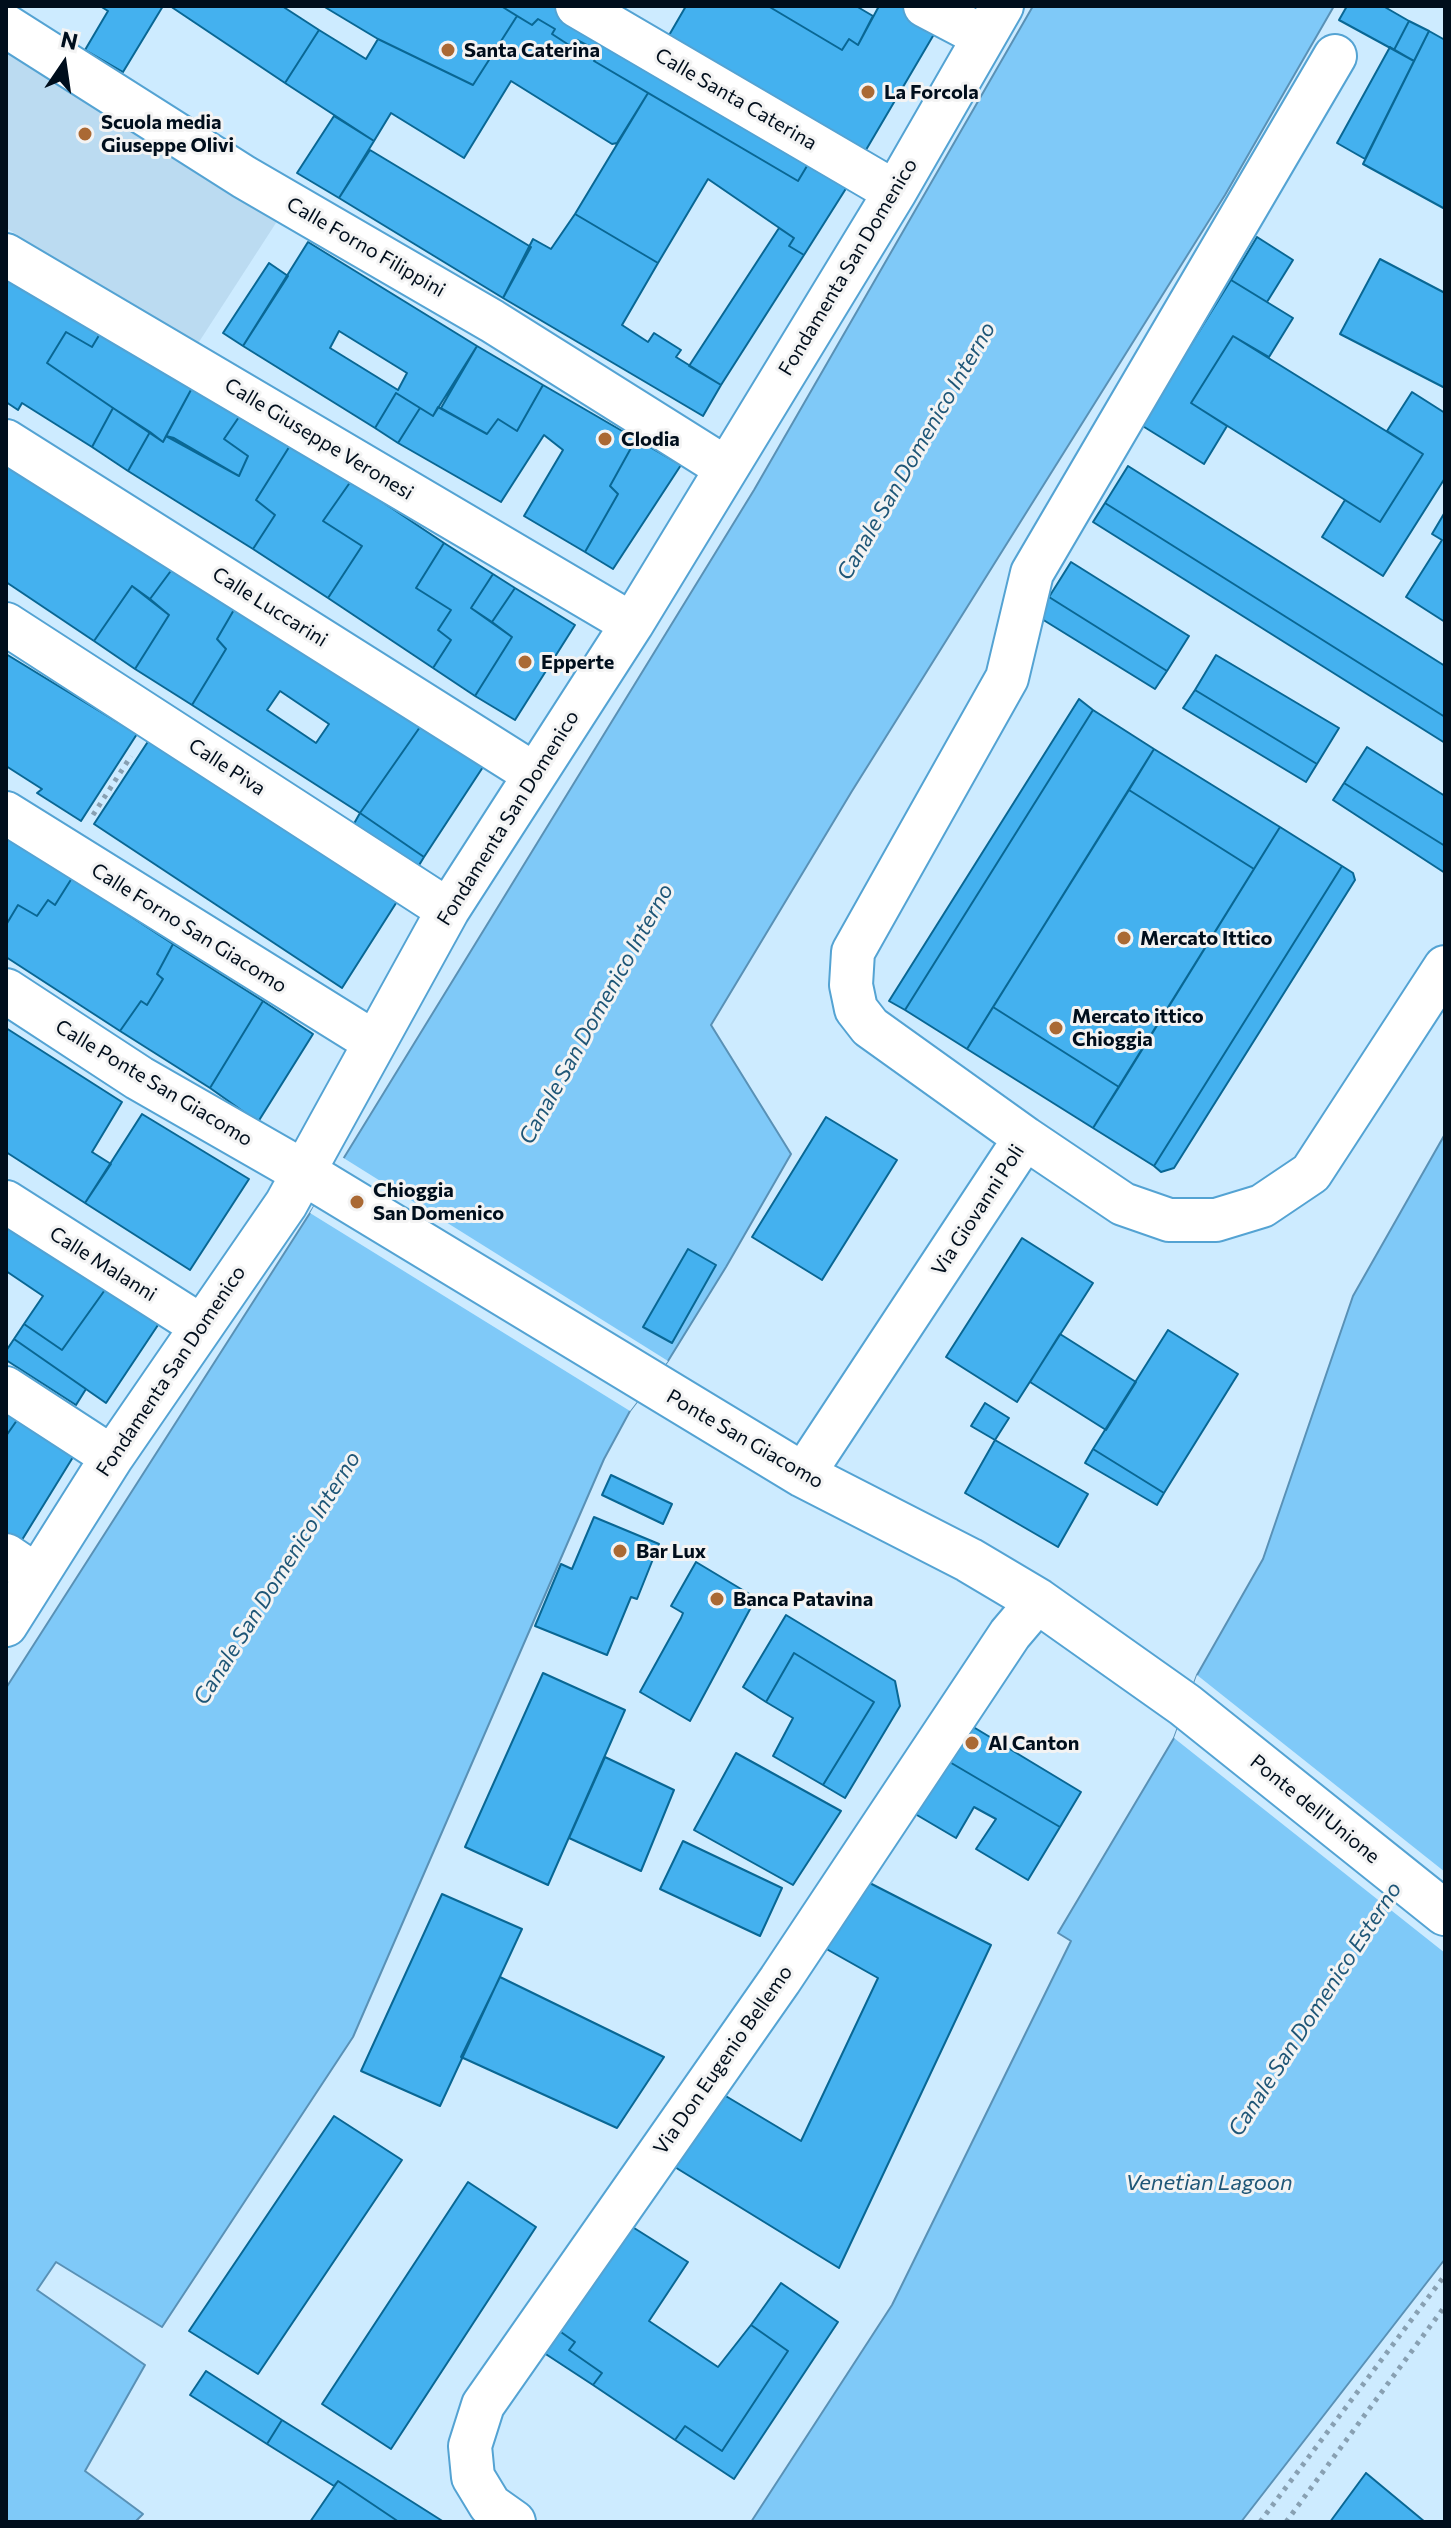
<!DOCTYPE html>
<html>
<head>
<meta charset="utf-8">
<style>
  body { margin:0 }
  #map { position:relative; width:1451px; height:2528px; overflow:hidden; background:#cdebff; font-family:Commissioner,sans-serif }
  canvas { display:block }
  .frame { position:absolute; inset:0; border:8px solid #000e1c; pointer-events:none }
  .north { position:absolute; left:24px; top:24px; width:80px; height:80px; -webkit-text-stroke:6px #f3f3f3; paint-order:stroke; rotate:13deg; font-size:22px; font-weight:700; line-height:32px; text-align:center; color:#000e1c }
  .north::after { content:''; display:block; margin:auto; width:28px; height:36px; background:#000e1c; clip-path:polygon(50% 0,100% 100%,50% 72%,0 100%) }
</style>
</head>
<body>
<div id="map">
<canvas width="1451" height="2528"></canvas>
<div class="frame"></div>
<div class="north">N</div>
</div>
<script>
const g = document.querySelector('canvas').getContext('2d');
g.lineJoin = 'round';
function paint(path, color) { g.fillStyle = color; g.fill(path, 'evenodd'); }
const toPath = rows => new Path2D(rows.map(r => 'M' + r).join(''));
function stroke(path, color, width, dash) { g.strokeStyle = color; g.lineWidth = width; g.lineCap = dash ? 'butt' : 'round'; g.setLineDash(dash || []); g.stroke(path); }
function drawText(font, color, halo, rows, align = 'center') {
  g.font = font + ' Commissioner,sans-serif'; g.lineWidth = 6; g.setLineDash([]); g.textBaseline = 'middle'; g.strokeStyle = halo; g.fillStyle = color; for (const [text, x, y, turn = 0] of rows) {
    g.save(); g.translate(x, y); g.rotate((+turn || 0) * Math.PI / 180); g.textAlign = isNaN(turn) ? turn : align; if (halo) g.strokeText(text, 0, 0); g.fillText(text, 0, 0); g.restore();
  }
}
paint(toPath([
  [16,43,285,209,197,345,6,228,6,59]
]), '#bbdbf1');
const water = toPath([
  [1033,6,1334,6,1225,195,852,791,711,1025,791,1154,726,1267,668,1361,630,1411,604,1459,353,2037,162,2327,56,2262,37,2290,145,2365,85,2471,143,2514,135,2522,6,2522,6,1688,310,1213,754,490,1033,6],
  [1445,1134,1445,2259,1241,2522,751,2522,892,2305,1071,1941,1058,1933,1174,1738,1197,1675,1263,1559,1353,1296,1445,1134]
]);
paint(water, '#7fc9f8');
stroke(water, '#5991b6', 2);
paint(toPath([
  [342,1157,668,1361,630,1411,310,1213],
  [1197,1675,1445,1872,1445,1953,1174,1738]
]), '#cdebff');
const building = toPath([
  [100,6,163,6,123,72,85,50,108,11,100,6],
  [170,6,282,6,319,30,285,83,170,6],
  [323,6,501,6,517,16,473,85,378,39,323,6],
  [501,6,560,6,813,156,798,181,594,61,600,52,577,40,572,47,552,34,555,29,538,19,532,25,501,6],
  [686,6,768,6,842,50,849,39,858,45,879,6,910,6,940,24,863,155,668,37,686,6],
  [768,6,856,6,873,16,858,45,849,39,842,50,768,6],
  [1347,6,1383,6,1409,21,1394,50,1339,20,1347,6],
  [517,16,532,25,538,19,555,29,552,34,572,47,577,40,600,52,594,61,648,93,617,143,612,144,511,81,464,158,391,113,374,141,285,83,319,30,366,59,378,39,473,85,517,16],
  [1409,21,1429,31,1414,61,1394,50,1409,21],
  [1429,31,1445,40,1445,209,1363,164,1429,31],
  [1390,47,1414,61,1365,159,1337,143,1390,47],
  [648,93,798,181,813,156,852,179,804,255,789,246,794,238,708,179,658,263,575,214,648,93],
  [334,116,374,141,339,198,297,173,334,116],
  [370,150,531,247,503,298,339,198,370,150],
  [575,214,658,263,622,325,648,342,654,333,681,350,676,357,721,385,703,416,503,298,533,239,551,249,575,214],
  [779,228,794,238,789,246,804,255,721,385,689,366,779,228],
  [1257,237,1293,260,1267,302,1231,280,1257,237],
  [308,242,477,346,433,416,396,393,375,428,243,346,308,242],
  [339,331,407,373,398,390,330,348,339,331],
  [1380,259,1445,293,1445,388,1340,334,1380,259],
  [269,263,288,276,243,346,223,333,269,263],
  [6,272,101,332,92,347,66,332,47,363,113,408,92,447,22,403,18,410,6,402,6,272],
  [1231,280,1293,318,1269,357,1233,336,1191,403,1227,426,1204,464,1141,425,1231,280],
  [66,332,92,347,101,332,192,388,163,442,47,363,66,332],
  [1233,336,1423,454,1380,522,1191,403,1233,336],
  [477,346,543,385,517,431,498,419,487,434,441,408,477,346],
  [543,385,636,439,610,486,618,494,585,552,524,516,563,450,544,435,501,502,398,443,420,408,433,416,438,407,487,434,498,419,517,431,543,385],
  [192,388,241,414,224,439,248,456,239,476,166,436,192,388],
  [1412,392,1445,413,1445,478,1383,576,1322,537,1345,500,1380,522,1423,454,1387,431,1412,392],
  [396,393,420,408,398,443,375,428,396,393],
  [113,408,150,432,128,471,92,447,113,408],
  [241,414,291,444,256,500,275,515,253,549,128,471,150,432,163,442,166,436,174,438,239,476,248,456,224,439,241,414],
  [636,439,681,465,613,569,585,552,618,494,610,486,636,439],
  [291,444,351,481,323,521,362,546,328,598,253,549,275,515,256,500,291,444],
  [6,459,173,568,150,599,132,586,94,641,6,582,6,459],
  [1128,466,1445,666,1445,717,1105,503,1128,466],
  [351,481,444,543,416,588,451,610,438,630,451,640,433,668,328,598,362,546,323,521,351,481],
  [1105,503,1445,717,1445,743,1093,522,1105,503],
  [1445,512,1445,622,1406,597,1442,540,1432,534,1445,512],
  [444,543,493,574,471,608,512,637,475,696,433,668,451,640,438,630,451,610,416,588,444,543],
  [1071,562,1189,636,1167,671,1049,597,1071,562],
  [173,568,235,608,217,639,226,649,192,705,135,669,169,615,150,599,173,568],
  [493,574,515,588,492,622,471,608,493,574],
  [132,586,169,615,135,669,94,641,132,586],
  [515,588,575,625,515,720,475,696,512,637,492,622,515,588],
  [1049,597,1167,671,1155,689,1037,616,1049,597],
  [235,608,420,727,360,813,192,705,226,649,217,639,235,608],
  [280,691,329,724,316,743,267,710,280,691],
  [6,654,137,734,81,821,37,793,42,789,6,766,6,654],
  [1216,655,1339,728,1317,764,1195,690,1216,655],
  [1195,690,1317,764,1306,782,1183,708,1195,690],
  [1079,699,1093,710,905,1010,889,1001,1079,699],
  [1093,710,1154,749,967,1049,905,1010,1093,710],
  [420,727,483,767,424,857,360,813,420,727],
  [149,740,398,900,342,988,94,824,149,740],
  [1367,747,1445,796,1445,846,1344,783,1367,747],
  [1154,749,1280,827,1254,869,1129,790,1154,749],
  [1344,783,1445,846,1445,873,1333,800,1344,783],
  [1129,790,1254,869,1119,1087,993,1007,1129,790],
  [360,813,424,857,410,880,347,836,360,813],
  [1280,827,1342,866,1154,1166,1093,1128,1280,827],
  [6,834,72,878,55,905,48,900,37,916,18,905,6,925,6,834],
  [1342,866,1353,873,1355,880,1174,1168,1161,1172,1154,1166,1342,866],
  [72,878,173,944,157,974,163,979,147,1005,141,1001,120,1031,6,957,6,925,18,905,37,916,48,900,55,905,72,878],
  [173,944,263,1001,210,1088,120,1031,141,1001,147,1005,163,979,157,974,173,944],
  [263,1001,313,1034,258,1122,210,1088,263,1001],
  [993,1007,1119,1087,1093,1128,967,1049,993,1007],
  [6,1028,122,1102,92,1152,111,1164,85,1203,6,1152,6,1028],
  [142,1114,249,1179,190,1270,85,1203,142,1114],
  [826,1117,897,1160,822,1280,752,1237,826,1117],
  [6,1222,107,1287,62,1350,24,1324,43,1296,6,1271,6,1222],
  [1022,1238,1093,1283,1017,1402,946,1357,1022,1238],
  [688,1249,716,1265,672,1343,643,1327,688,1249],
  [107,1287,162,1319,106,1403,14,1339,24,1324,62,1350,107,1287],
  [1168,1330,1238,1374,1164,1493,1093,1449,1168,1330],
  [1060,1334,1136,1382,1106,1430,1030,1382,1060,1334],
  [14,1339,86,1389,76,1405,6,1360,6,1351,14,1339],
  [6,1402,22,1413,6,1436,6,1402],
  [985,1403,1009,1418,995,1440,971,1426,985,1403],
  [22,1413,78,1449,17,1548,6,1541,6,1436,22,1413],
  [995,1440,1088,1494,1058,1547,965,1493,995,1440],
  [1093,1449,1164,1493,1157,1505,1085,1463,1093,1449],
  [611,1475,672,1504,663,1524,602,1495,611,1475],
  [594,1517,659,1544,637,1599,631,1597,607,1655,535,1626,561,1564,572,1569,594,1517],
  [696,1562,756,1598,690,1721,640,1692,681,1618,683,1613,671,1606,696,1562],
  [786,1615,895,1681,900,1706,845,1798,823,1785,874,1702,794,1653,766,1702,743,1687,786,1615],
  [794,1653,874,1702,823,1785,773,1756,793,1718,766,1702,794,1653],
  [543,1673,625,1710,548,1885,465,1847,543,1673],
  [975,1728,1081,1792,1060,1827,936,1754,946,1736,975,1728],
  [736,1753,841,1811,793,1885,694,1830,736,1753],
  [936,1754,1060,1827,1028,1880,976,1849,996,1819,974,1807,956,1838,905,1808,936,1754],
  [605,1757,674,1790,641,1871,569,1838,605,1757],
  [683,1841,782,1888,760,1936,660,1889,683,1841],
  [858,1877,991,1945,839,2268,665,2161,714,2089,801,2141,878,1978,814,1942,858,1877],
  [442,1894,522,1929,440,2106,361,2071,442,1894],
  [500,1977,664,2057,617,2128,461,2057,500,1977],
  [334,2116,402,2160,258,2374,189,2331,334,2116],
  [468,2182,536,2227,391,2449,322,2404,468,2182],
  [623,2221,688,2262,649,2321,718,2367,751,2325,788,2351,722,2451,685,2426,675,2440,593,2385,602,2373,569,2350,575,2342,558,2330,623,2221],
  [781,2283,838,2322,734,2479,675,2440,685,2426,722,2451,788,2351,751,2325,781,2283],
  [558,2330,575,2342,569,2350,602,2373,593,2385,538,2349,558,2330],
  [206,2371,282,2420,267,2444,190,2395,206,2371],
  [282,2420,373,2477,444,2522,399,2522,338,2481,334,2486,267,2444,282,2420],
  [1366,2473,1384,2488,1425,2522,1330,2522,1366,2473],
  [338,2481,399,2522,310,2522,338,2481]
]);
paint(building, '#44b1ef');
stroke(building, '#096794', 2);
const minor = toPath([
  [577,6,895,192],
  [925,6,984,37],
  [6,26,244,177,492,321,726,468],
  [6,255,632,624],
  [6,441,534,774],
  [6,624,448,910],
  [6,813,374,1042],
  [1025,1138,870,1027,856,1009,851,985,853,952,1007,678,1032,573,1335,56],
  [6,1202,201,1326],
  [6,1388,112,1457],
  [803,1475,1025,1138,1123,1204,1169,1220,1216,1220,1262,1206,1311,1173,1445,967],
  [6,1555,37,1576],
  [6,1625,112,1457,286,1204,448,910,632,624,895,192,1002,6],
  [514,2522,490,2505,473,2477,470,2446,483,2405,780,1980,1010,1634,1038,1601]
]);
const tertiary = toPath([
  [6,991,139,1078,303,1172,803,1475,969,1560,1038,1601,1185,1705,1445,1913]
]);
stroke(minor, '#54a3d3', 46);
stroke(tertiary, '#54a3d3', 48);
stroke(toPath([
  [93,815,131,756],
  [1260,2522,1445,2275],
  [1286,2522,1445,2306]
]), '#88a0b2', 5, [4, 6]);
stroke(minor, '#fff', 42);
stroke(tertiary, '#fff', 44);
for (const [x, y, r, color] of [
  [448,50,8,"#aa6934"],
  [868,92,8,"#aa6934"],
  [85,134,8,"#aa6934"],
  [605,439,8,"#aa6934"],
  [525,662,8,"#aa6934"],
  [1124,938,8,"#aa6934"],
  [1056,1028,8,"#aa6934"],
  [357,1202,8,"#aa6934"],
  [620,1551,8,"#aa6934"],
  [717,1599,8,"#aa6934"],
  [972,1743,8,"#aa6934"]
]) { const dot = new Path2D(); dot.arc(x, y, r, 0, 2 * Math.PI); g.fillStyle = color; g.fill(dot); stroke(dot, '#f3f3f3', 3); }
drawText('bold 20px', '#000e1c', '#f3f3f3', [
  ["Santa Caterina",464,50],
  ["La Forcola",884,92],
  ["Scuola media",101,122],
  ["Giuseppe Olivi",101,145],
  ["Clodia",621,439],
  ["Epperte",541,662],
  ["Mercato Ittico",1140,938],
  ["Mercato ittico",1072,1016],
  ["Chioggia",1072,1039],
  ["Chioggia",373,1190],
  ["San Domenico",373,1213],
  ["Bar Lux",636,1551],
  ["Banca Patavina",733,1599],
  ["Al Canton",988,1743]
], 'left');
drawText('20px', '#000e1c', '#f3f3f3', [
  ["Calle Santa Caterina",736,99,30],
  ["Calle Forno Filippini",366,247,30],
  ["Fondamenta San Domenico",848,267,-59],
  ["Calle Giuseppe Veronesi",319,439,31],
  ["Calle Luccarini",270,607,32],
  ["Calle Piva",227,767,33],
  ["Fondamenta San Domenico",508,818,-58],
  ["Calle Forno San Giacomo",189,928,32],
  ["Calle Ponte San Giacomo",154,1083,31],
  ["Via Giovanni Poli",978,1210,-57],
  ["Calle Malanni",103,1264,32],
  ["Fondamenta San Domenico",171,1371,-56],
  ["Ponte San Giacomo",745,1439,30],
  ["Ponte dell'Unione",1315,1809,39],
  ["Via Don Eugenio Bellemo",723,2060,-55]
]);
drawText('italic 22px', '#1e5677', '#f3f3f3', [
  ["Canale San Domenico Interno",916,451,-60],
  ["Canale San Domenico Interno",596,1014,-61],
  ["Canale San Domenico Interno",277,1578,-58],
  ["Canale San Domenico Esterno",1315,2009,-57],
  ["Venetian Lagoon",1209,2183]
]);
</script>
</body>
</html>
